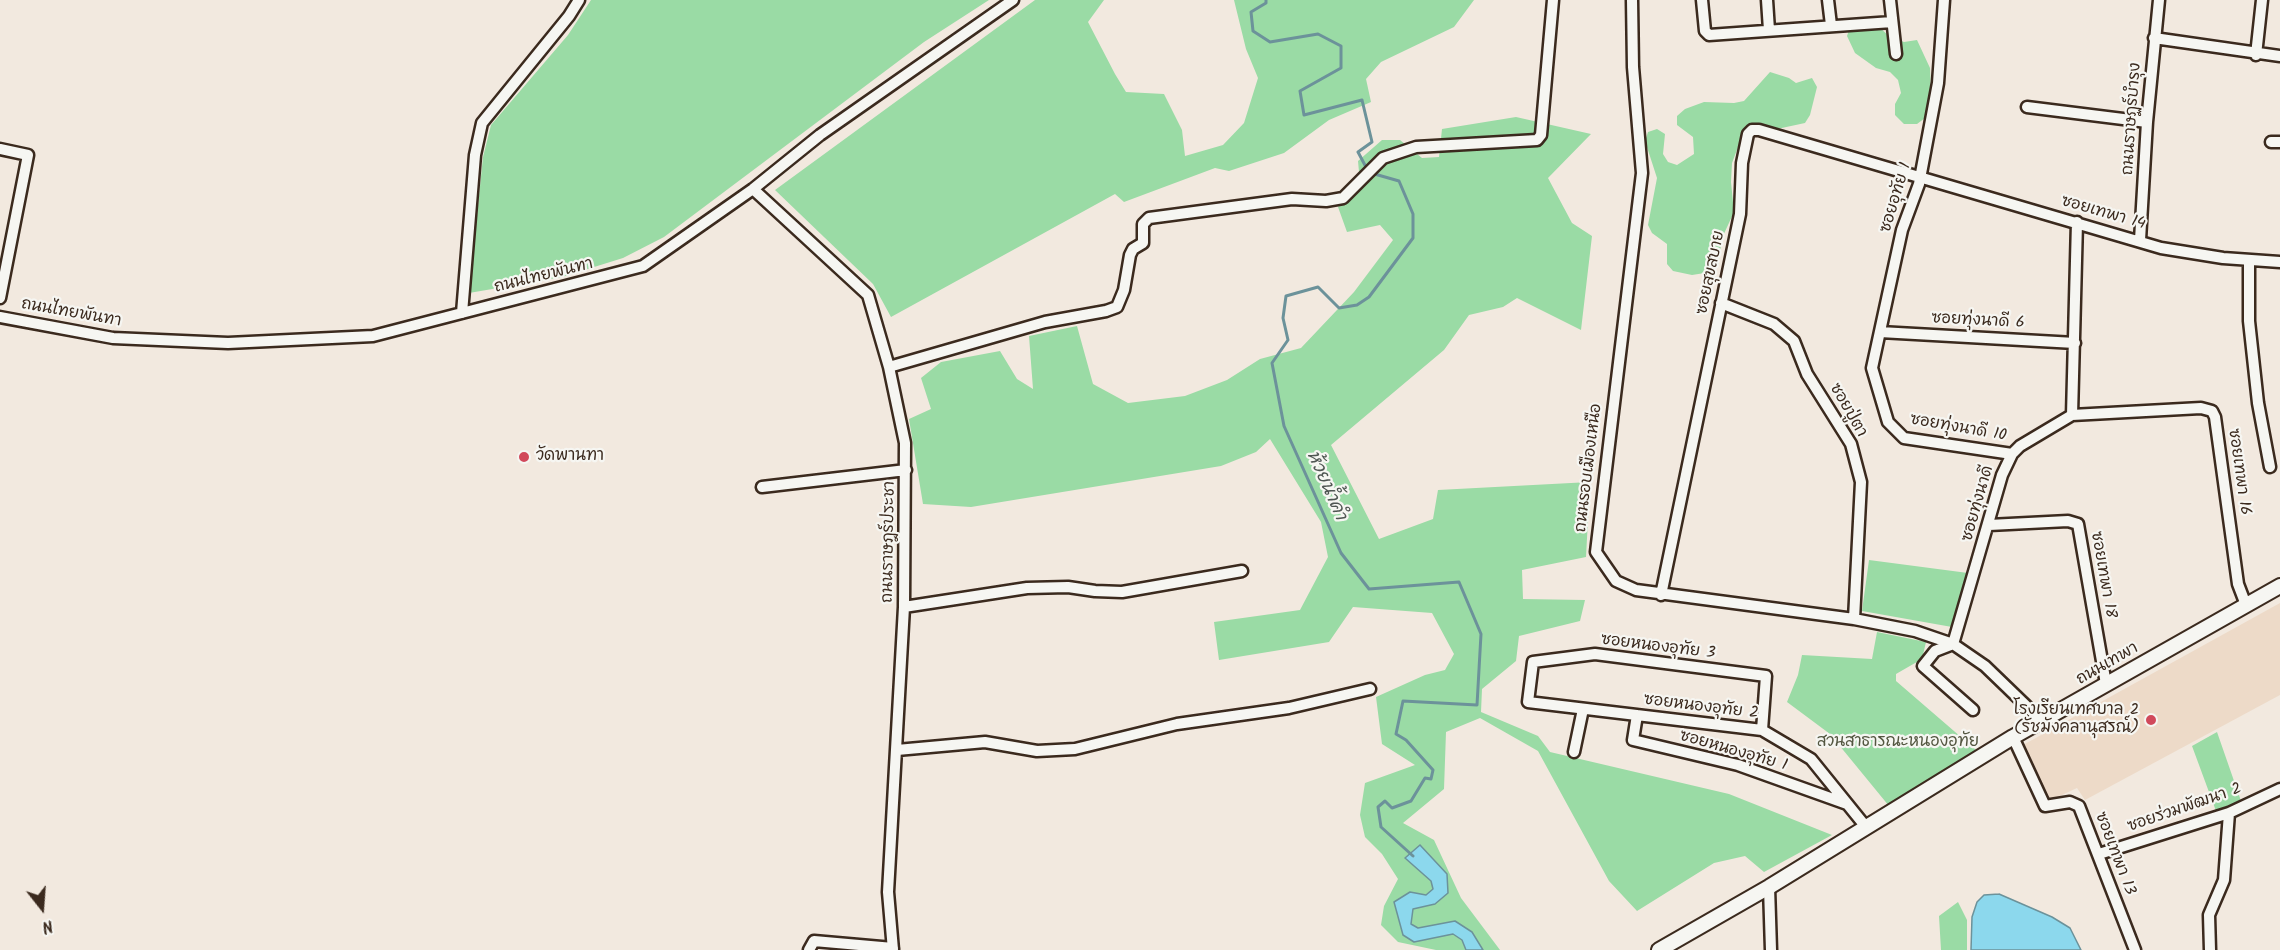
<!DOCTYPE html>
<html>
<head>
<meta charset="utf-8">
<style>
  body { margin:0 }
  #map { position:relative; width:2280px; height:950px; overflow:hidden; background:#f2e9df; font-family:Kalam,sans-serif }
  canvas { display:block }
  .north { position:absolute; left:12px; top:878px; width:60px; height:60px; -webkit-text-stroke:4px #f6f6f2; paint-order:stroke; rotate:163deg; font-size:16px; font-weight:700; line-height:24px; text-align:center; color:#3b2a1e }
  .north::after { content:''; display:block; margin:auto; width:21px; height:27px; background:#3b2a1e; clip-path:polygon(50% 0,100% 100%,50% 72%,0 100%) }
</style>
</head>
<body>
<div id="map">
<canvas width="2280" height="950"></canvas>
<div class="north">N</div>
</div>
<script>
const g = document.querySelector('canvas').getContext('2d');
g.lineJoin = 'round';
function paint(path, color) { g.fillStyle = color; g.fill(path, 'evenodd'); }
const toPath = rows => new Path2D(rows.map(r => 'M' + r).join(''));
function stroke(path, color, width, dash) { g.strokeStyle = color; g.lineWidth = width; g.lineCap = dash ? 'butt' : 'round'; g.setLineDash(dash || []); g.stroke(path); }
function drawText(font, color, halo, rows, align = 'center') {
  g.font = font + ' Kalam,"Playpen Sans Thai",sans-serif'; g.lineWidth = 4.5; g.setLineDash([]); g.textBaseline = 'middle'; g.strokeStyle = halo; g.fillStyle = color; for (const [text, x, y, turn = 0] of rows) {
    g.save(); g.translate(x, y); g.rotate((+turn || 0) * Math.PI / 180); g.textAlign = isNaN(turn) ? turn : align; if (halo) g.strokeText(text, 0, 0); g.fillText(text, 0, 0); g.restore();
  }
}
paint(toPath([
  [2280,603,2280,695,2085,800,2077,788,2051,800,2046,799,2023,745]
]), '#eddac8');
paint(toPath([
  [591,0,989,0,924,42,664,237,623,258,562,277,469,293,483,157,491,125,568,35],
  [1035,0,1104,0,1088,22,1115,74,1126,92,1164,94,1182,130,1185,156,1223,145,1244,123,1258,78,1246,49,1234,0,1474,0,1454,27,1381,62,1366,79,1371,102,1329,120,1284,153,1229,171,1215,168,1124,202,1115,194,891,317,873,284,775,190],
  [1850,27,1879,27,1889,36,1904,42,1917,40,1930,68,1931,96,1925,118,1917,124,1904,124,1895,115,1895,104,1901,93,1898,80,1890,72,1876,68,1855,53,1847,36],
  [1770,72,1789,78,1796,83,1812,78,1817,87,1810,115,1805,123,1777,129,1760,124,1746,126,1732,163,1731,182,1734,212,1722,238,1718,266,1711,272,1692,275,1673,271,1667,264,1667,244,1652,233,1648,225,1657,178,1645,141,1648,132,1657,129,1665,134,1663,154,1668,162,1677,165,1694,154,1693,137,1677,125,1677,116,1685,109,1704,102,1734,103,1744,101],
  [1516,117,1591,134,1548,178,1572,223,1592,236,1581,330,1517,298,1503,307,1469,315,1444,350,1331,445,1379,539,1433,519,1438,490,1590,482,1586,557,1522,570,1523,599,1585,600,1580,621,1519,636,1516,661,1482,689,1481,712,1538,736,1550,752,1729,794,1832,835,1764,872,1745,856,1714,863,1637,911,1609,881,1538,751,1480,718,1446,732,1444,789,1403,823,1434,840,1461,898,1500,950,1436,950,1398,942,1381,925,1384,906,1398,879,1382,854,1365,837,1360,815,1365,783,1415,765,1382,744,1376,697,1425,675,1445,670,1454,654,1432,613,1353,607,1329,642,1219,660,1214,622,1300,610,1328,557,1321,522,1270,439,1256,452,1221,466,971,507,923,504,909,419,931,409,921,378,941,362,1000,351,1017,379,1033,389,1029,336,1077,326,1093,384,1128,403,1185,396,1227,380,1260,359,1301,348,1354,292,1393,240,1380,225,1347,232,1338,207,1359,172,1358,161,1382,140,1400,140,1422,158,1439,157,1442,129],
  [1869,560,1968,573,1952,627,1862,611],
  [1877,632,1926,642,1922,659,1896,674,1896,681,1976,750,1889,806,1830,734,1787,702,1798,675,1802,655,1872,659],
  [2217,732,2241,801,2216,811,2192,746],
  [1958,902,1967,920,1967,950,1941,950,1939,916]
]), '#9adba5');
const water = toPath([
  [1420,845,1447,874,1448,893,1435,904,1413,909,1411,924,1418,928,1455,921,1472,932,1483,950,1466,950,1462,940,1453,934,1414,942,1403,935,1394,902,1410,892,1426,895,1433,889,1431,881,1405,858,1420,845],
  [1999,894,2052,917,2070,928,2081,950,1971,950,1972,917,1977,902,1984,895,1999,894]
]);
paint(water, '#8cd8ed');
stroke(water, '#6c929a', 1.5);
stroke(toPath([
  [1266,0,1266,3,1251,12,1253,31,1270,42,1318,34,1341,46,1341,68,1300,91,1304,115,1362,100,1372,142,1358,152,1367,169],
  [1371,173,1399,181,1413,214,1413,238,1369,297,1357,305,1339,308,1318,287,1286,296,1283,318,1288,340,1272,363,1284,426,1341,553,1369,589,1459,582,1481,634,1477,705,1403,701,1396,734,1406,740,1433,770,1431,779,1425,778,1411,801,1392,808,1385,801,1378,807,1381,827,1413,856]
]), '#6c929a', 3);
const street = toPath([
  [1632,0,1633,67,1642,173,1596,552,1616,581,1636,590,1854,619,1915,631,1953,644,1985,666,2042,721],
  [1702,0,1705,31,1709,35,1892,22],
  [1767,0,1769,30],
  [1828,0,1831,25],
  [1890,0,1896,54],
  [1944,0,1938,83,1919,184,1902,230,1872,368,1888,422,1904,438,2012,454],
  [2154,38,2280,56],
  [2256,55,2262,0],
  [2027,107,2147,122],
  [2271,142,2280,142],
  [0,149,28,155,0,298],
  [753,189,868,295,889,367,905,443,904,607,888,892,893,950],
  [2140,240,2147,122,2159,0],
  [2249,260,2249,321,2258,403,2270,467],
  [1721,303,1774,324,1794,341,1807,374,1851,444,1861,482,1854,619],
  [462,313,475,155,482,123,569,16,579,0],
  [0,317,113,338,228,343,373,336,643,266,753,189,820,135,1013,0],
  [1880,332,2075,343],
  [889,367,1045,322,1106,311,1117,307,1124,290,1130,255,1133,249,1143,243,1143,224,1149,218,1292,199,1326,201,1343,198,1383,158,1416,147,1537,140,1541,135,1553,0],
  [2072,415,2201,408,2212,411,2215,417,2238,584,2246,605],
  [762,487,906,470],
  [1989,525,2068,521,2078,524,2106,684],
  [1661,595,1740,214,1742,163,1748,134,1752,130,1759,130,2161,248,2223,258,2280,262],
  [904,607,1027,588,1068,587,1095,591,1122,592,1242,571],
  [1973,710,1923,666,1935,651,1953,644,2002,475,2012,454,2020,446,2072,415,2077,222],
  [1637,715,1633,740,1738,765,1847,804],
  [1762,730,1766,676,1595,654,1533,662,1528,702,1762,730,1811,759,1866,827],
  [2013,737,2045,806,2070,802,2079,806,2135,950],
  [897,750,985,742,1037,751,1075,749,1177,724,1289,708,1370,689],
  [1574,752,1583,709],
  [2099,854,2229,813,2280,789],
  [1769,887,1771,950],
  [809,950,814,941,893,948],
  [2210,950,2209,915,2224,880,2229,813]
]);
const secondary = toPath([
  [1659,950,1769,887,2013,737,2280,586]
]);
stroke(street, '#3b2a1e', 15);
stroke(secondary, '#3b2a1e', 18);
stroke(street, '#f6f6f2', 10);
stroke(secondary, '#f6f6f2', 14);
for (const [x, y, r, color] of [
  [524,457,6,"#d1495b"],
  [2151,720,6,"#d1495b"]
]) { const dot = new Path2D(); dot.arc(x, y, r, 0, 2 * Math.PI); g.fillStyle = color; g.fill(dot); stroke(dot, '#f6f6f2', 2); }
drawText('16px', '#3b2a1e', '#f6f6f2', [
  ["ถนนราษฏร์บำรุง",2133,119,-86],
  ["ซอยอุทัย 1",1897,198,-73],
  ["ซอยเทพา 14",2103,214,16],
  ["ซอยสุขสบาย",1712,273,-78],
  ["ถนนไทยพันทา",544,277,-14],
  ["ถนนไทยพันทา",71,314,10],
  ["ซอยทุ่งนาดี 6",1978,322,3],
  ["ซอยปู่ตา",1847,411,60],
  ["ซอยทุ่งนาดี 10",1958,429,10],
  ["ถนนรอบเมืองเหนือ",1590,468,-83],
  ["ซอยเทพา 16",2238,472,82],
  ["ซอยทุ่งนาดี",1979,504,-74],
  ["ถนนราษฎร์ประชา",890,542,-89],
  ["ซอยเทพา 18",2102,575,80],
  ["ซอยหนองอุทัย 3",1658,648,7],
  ["ถนนเทพา",2108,665,-30],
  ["ซอยหนองอุทัย 2",1701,708,7],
  ["ซอยหนองอุทัย 1",1733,752,16],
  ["ซอยร่วมพัฒนา 2",2185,809,-19],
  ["ซอยเทพา 13",2114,854,69]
]);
drawText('16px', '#3b2a1e', '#f6f6f2', [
  ["วัดพานทา",536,457],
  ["โรงเรียนเทศบาล 2",2139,711,"right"],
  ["(รัชมังคลานุสรณ์)",2139,729,"right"]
], 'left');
drawText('16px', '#535640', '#f6f6f2', [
  ["สวนสาธารณะหนองอุทัย",1898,743]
]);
drawText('italic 18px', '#4f5652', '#f6f6f2', [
  ["ห้วยน้ำคำ",1325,486,66]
]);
</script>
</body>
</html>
